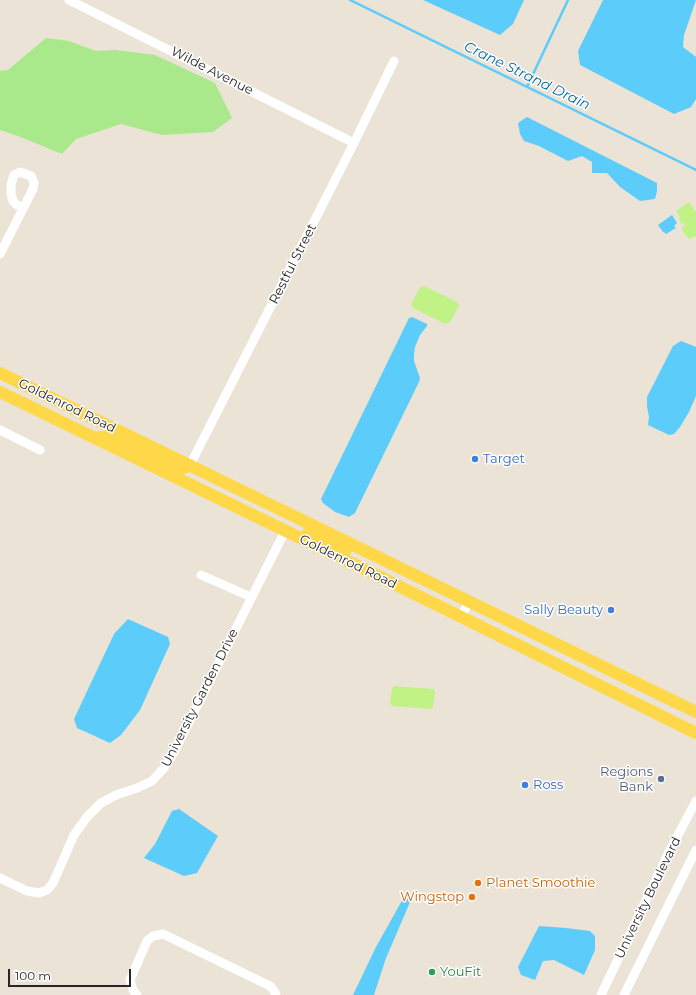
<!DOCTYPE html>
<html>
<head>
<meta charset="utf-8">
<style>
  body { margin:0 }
  #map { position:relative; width:696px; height:995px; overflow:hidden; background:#ebe3d6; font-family:Montserrat,sans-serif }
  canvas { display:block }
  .scale { position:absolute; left:8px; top:969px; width:123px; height:18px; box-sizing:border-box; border:2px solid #272727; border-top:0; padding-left:5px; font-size:12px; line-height:14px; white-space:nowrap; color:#272727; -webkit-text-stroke:3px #fff; paint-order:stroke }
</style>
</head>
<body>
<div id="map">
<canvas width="696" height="995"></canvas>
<div class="scale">100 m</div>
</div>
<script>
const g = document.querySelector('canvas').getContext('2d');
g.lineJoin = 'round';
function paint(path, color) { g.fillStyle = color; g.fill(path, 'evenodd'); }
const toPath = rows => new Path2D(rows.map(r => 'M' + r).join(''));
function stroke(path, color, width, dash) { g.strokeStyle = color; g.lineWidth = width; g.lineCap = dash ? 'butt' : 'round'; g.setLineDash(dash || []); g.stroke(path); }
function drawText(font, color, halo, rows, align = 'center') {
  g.font = font + ' Montserrat,sans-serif'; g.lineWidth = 3; g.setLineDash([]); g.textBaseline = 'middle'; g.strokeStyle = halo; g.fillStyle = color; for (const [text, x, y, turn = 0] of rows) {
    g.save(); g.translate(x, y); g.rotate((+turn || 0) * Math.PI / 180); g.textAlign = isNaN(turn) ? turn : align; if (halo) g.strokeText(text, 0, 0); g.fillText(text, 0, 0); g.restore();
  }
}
paint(toPath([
  [46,38,69,41,96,51,115,50,155,55,215,83,232,118,213,132,162,135,121,124,76,139,62,154,18,136,0,130,0,71,8,70]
]), '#a9e98b');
paint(toPath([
  [689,202,696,212,696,236,689,239,681,229,685,225,684,223,682,224,679,219,680,217,676,211],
  [424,286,457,302,459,306,450,322,445,324,413,308,411,305,420,287],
  [394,686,433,689,435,692,433,707,431,709,392,706,390,703,392,689]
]), '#c1f286');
paint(toPath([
  [423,0,524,0,513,24,500,35],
  [603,0,696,0,684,35,683,47,696,57,696,99,691,107,674,114,580,65,578,51],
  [527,117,657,183,657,191,655,199,640,201,620,187,607,173,592,173,592,162,582,156,568,161,539,146,524,141,520,134,518,123],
  [672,215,677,223,674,226,676,228,666,234,664,232,663,232,658,225],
  [412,317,427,324,427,326,420,335,415,347,414,354,414,361,420,378,419,382,355,513,349,517,335,512,323,503,321,499,409,318],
  [681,341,696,347,696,396,689,412,680,427,674,434,669,435,648,425,649,417,647,406,647,397,673,346],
  [128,619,168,637,170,644,140,710,121,735,110,743,77,728,74,719,114,634],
  [179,809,218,836,197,873,184,876,144,858,155,844,172,811],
  [408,896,411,900,386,958,374,995,353,995,376,947,404,897],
  [539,926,566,928,590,931,595,936,595,950,584,975,554,960,543,961,535,980,521,975,518,967]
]), '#5cccfa');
stroke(toPath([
  [350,0,696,170],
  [527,87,568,0]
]), '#5cccfa', 2.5);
stroke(toPath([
  [69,0,354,143],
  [0,254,33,189,34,183,31,176,20,172,14,175,11,185,11,194,13,201,17,205,23,207],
  [0,430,40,450],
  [190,465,354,143,394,61],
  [201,575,251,597],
  [461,617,469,602],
  [0,878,27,891,39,893,47,890,53,883,74,835,87,817,101,803,116,795,137,788,152,781,164,768,174,752,285,531],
  [137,995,133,990,130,980,147,941,153,936,163,934,270,986,275,992,276,995],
  [601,995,669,852,696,801],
  [624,995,696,850]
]), '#fff', 9);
stroke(toPath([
  [0,373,696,712],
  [0,392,360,567,696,733],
  [100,437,116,439,175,469,184,468,190,465],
  [308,533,345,551]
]), '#fed848', 12);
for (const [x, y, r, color] of [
  [475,459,4,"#3f7fe0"],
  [611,610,4,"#3f7fe0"],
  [661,779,4,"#5c6f8a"],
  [525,785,4,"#3f7fe0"],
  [478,883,4,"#e8710a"],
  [472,897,4,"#e8710a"],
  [432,972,4,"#2e9e5b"]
]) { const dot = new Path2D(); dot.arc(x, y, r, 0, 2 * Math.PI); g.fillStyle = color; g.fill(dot); stroke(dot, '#fff', 1.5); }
drawText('13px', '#272727', '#fff', [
  ["Wilde Avenue",212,71,27],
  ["Restful Street",293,264,-63],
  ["Goldenrod Road",67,406,26],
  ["Goldenrod Road",348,562,26],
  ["University Garden Drive",200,698,-63],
  ["University Boulevard",648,898,-64]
]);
drawText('13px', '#366cbe', '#fff', [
  ["Target",483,459],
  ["Sally Beauty",603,610,"right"],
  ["Ross",533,785]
], 'left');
drawText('13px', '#4e5e75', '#fff', [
  ["Regions",653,772],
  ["Bank",653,787]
], 'right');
drawText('13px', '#c56008', '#fff', [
  ["Planet Smoothie",486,883],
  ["Wingstop",464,897,"right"]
], 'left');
drawText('13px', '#27864d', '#fff', [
  ["YouFit",440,972]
], 'left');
drawText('italic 14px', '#0066a1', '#fff', [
  ["Crane Strand Drain",527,76,26]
]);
</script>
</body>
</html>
